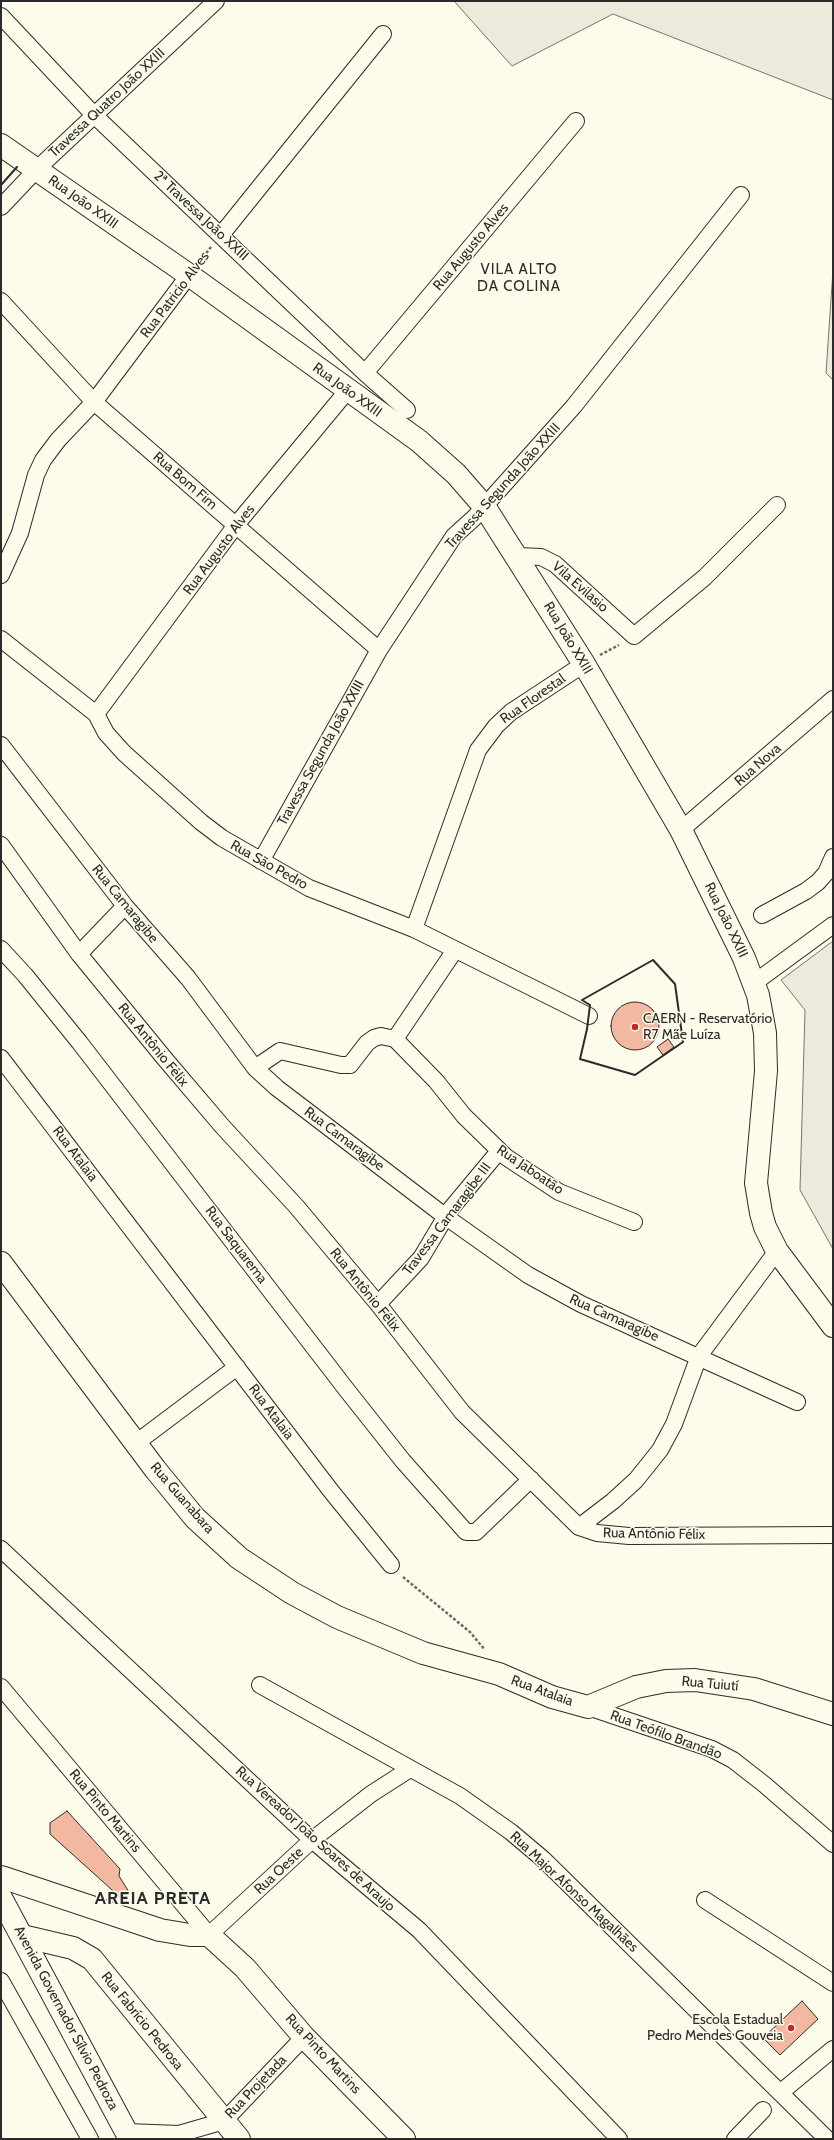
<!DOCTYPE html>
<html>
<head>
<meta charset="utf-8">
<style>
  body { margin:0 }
  #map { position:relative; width:834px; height:2140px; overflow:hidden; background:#fdfbea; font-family:Cabin,sans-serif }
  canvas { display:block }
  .frame { position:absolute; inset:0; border:2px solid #2b2b2b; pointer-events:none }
</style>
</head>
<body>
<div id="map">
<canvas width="834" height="2140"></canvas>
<div class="frame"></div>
</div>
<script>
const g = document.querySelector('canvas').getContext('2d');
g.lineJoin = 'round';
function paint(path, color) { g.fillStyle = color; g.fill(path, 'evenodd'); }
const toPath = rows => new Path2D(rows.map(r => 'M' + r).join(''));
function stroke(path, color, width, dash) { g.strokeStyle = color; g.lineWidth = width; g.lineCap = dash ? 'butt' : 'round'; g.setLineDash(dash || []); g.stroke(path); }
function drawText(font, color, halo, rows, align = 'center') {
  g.font = font + ' Cabin,sans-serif'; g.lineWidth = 3; g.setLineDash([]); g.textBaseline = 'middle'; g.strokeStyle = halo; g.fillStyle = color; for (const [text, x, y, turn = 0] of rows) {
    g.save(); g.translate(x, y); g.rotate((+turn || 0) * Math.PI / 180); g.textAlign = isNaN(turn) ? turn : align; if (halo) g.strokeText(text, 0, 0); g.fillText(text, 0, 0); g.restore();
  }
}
const green = toPath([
  [454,1,833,1,833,100,613,14,512,66,454,1],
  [833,270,833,380,826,373,833,270],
  [833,941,833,1249,800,1190,805,1010,781,980,833,941]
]);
paint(green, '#ecebdb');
stroke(green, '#74746e', 1);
const building = toPath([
  '611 1026a24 24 0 1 1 48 0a24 24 0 1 1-48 0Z',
  [668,1039,674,1047,663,1055,657,1047,668,1039],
  [67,1811,120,1869,119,1876,129,1892,122,1899,50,1834,50,1823,67,1811],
  [802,2001,818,2019,780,2055,763,2038,802,2001]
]);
paint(building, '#f2b8a0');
stroke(building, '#2b2b2b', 1);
const street = toPath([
  [1,16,94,115,365,373,407,410],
  [1,207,36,170,216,1],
  [221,235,383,34],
  [1,301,94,402,379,650],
  [365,373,576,121],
  [518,556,541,557,555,564,634,636,705,577,777,505],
  [1,575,20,533,36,475,43,460,58,440,94,402,189,275],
  [1,639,96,714,106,733,124,753,201,822,222,838,309,888,414,929,589,1016],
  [96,714,236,525,348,390],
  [1,745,125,906,188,978,255,1068,277,1088,446,1217,528,1275,581,1304,797,1402],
  [681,830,833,699],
  [1,845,79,954,165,1059,222,1126,296,1206,378,1304,462,1412,579,1527,597,1533,629,1536,833,1535],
  [261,861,379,650,454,536,474,518,574,406,741,195],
  [762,915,806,891,818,882,826,873,833,857],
  [414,929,478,750,496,726,511,712,584,664],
  [1,949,25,975,80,1043,346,1389,403,1461,466,1532,476,1532,531,1479],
  [79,954,125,906],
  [754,983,833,925],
  [395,1039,455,950],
  [1,1058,331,1491,391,1565],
  [255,1068,280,1051,341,1065,350,1065,367,1043,374,1038,381,1036,395,1039,436,1081,464,1116,506,1157,559,1192,634,1222],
  [378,1304,421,1258,449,1211,499,1151],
  [136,1443,237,1367],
  [579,1527,613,1501,636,1480,660,1450,674,1424,699,1356,777,1251],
  [1,1549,312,1840,419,1930,619,2139],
  [260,1685,460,1796,511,1832,543,1859,827,2139],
  [1,1687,209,1935,312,1840,371,1794,410,1769],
  [588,1707,712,1749,733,1760,765,1785,833,1844],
  [705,1900,833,1983],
  [1,1981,90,2139],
  [780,2093,833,2049],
  [127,2132,179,2134,224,2121,304,2037],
  [735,2139,763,2110]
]);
const secondary = toPath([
  [1,145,189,275,419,441,456,474,484,506,584,664,681,830,744,958,758,995,765,1033,766,1071,756,1183,761,1213,765,1227,777,1251,833,1326],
  [1,1263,155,1469,195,1518,239,1558,292,1593,337,1617,423,1653,499,1674,552,1697,588,1707,636,1687,666,1681,695,1680,754,1689,833,1714],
  [1,1877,160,1930,190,1935,209,1935,245,1968,304,2037,404,2139],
  [22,1936,73,1948,92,1959,239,2139]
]);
const primary = toPath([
  [1,1898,130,2139]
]);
stroke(street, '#2b2b2b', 18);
stroke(secondary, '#2b2b2b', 24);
stroke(primary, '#2b2b2b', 24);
stroke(toPath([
  [200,261,211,247],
  [600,655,619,645],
  [403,1577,470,1632,485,1650]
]), '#6a6964', 2.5, [3, 2]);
stroke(street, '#fdfbea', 16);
stroke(secondary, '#fdfbea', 22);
stroke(primary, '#fdfbea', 22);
stroke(toPath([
  [1,185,17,167],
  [653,960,675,984,683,1042,635,1075,580,1059,587,1029,590,1005,582,1000,653,960]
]), '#2b2b2b', 2);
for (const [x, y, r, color] of [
  [635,1027,4,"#c62828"],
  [791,2028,4,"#c62828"]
]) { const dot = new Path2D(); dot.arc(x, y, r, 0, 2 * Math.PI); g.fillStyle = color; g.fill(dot); stroke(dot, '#fdfbea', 1.5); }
drawText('14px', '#2b2b2b', '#fdfbea', [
  ["Travessa Quatro João XXIII",107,103,-43],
  ["Rua João XXIII",83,202,35],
  ["2ª Travessa João XXIII",201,216,43],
  ["Rua Augusto Alves",471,247,-50],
  ["Rua Patricio Alves",175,295,-53],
  ["Rua João XXIII",347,390,36],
  ["Rua Bom Fim",185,481,41],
  ["Travessa Segunda João XXIII",503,486,-48],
  ["Rua Augusto Alves",219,550,-53],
  ["Vila Evilasio",580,587,41],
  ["Rua João XXIII",568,638,59],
  ["Rua Florestal",533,699,-35],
  ["Travessa Segunda João XXIII",321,753,-61],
  ["Rua Nova",758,765,-41],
  ["Rua São Pedro",269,865,29],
  ["Rua Camaragibe",125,904,51],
  ["Rua João XXIII",726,920,64],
  ["Rua Antônio Félix",153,1045,51],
  ["Rua Camaragibe",344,1139,37],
  ["Rua Atalaia",75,1154,53],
  ["Rua Jaboatão",530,1170,34],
  ["Travessa Camaragibe III",447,1219,-53],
  ["Rua Saquarema",236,1245,53],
  ["Rua Antônio Félix",365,1290,51],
  ["Rua Camaragibe",614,1318,24],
  ["Rua Atalaia",271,1412,53],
  ["Rua Guanabara",182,1498,49],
  ["Rua Antônio Félix",654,1534,1],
  ["Rua Tuiutí",710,1684,5],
  ["Rua Atalaia",542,1691,20],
  ["Rua Teófilo Brandão",666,1735,20],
  ["Rua Pinto Martins",105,1811,50],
  ["Rua Vereador João Soares de Araujo",315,1839,42],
  ["Rua Oeste",279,1871,-43],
  ["Rua Major Afonso Magalhães",574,1892,43],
  ["Avenida Governador Sílvio Pedroza",66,2018,62],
  ["Rua Fabrício Pedrosa",142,2021,51],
  ["Rua Pinto Martins",323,2054,47],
  ["Rua Projetada",256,2087,-46]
]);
drawText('14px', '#2b2b2b', '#fdfbea', [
  ["CAERN - Reservatório",643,1019],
  ["R7 Mãe Luíza",643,1035],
  ["Escola Estadual",783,2020,"right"],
  ["Pedro Mendes Gouveia",783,2036,"right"]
], 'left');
g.letterSpacing = '1px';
drawText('15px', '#2b2b2b', '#fdfbea', [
  ["VILA ALTO",519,270],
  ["DA COLINA",519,287]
]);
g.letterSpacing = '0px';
g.letterSpacing = '1px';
drawText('bold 18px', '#2b2b2b', '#fdfbea', [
  ["AREIA PRETA",153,1899]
]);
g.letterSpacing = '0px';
</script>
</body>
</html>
